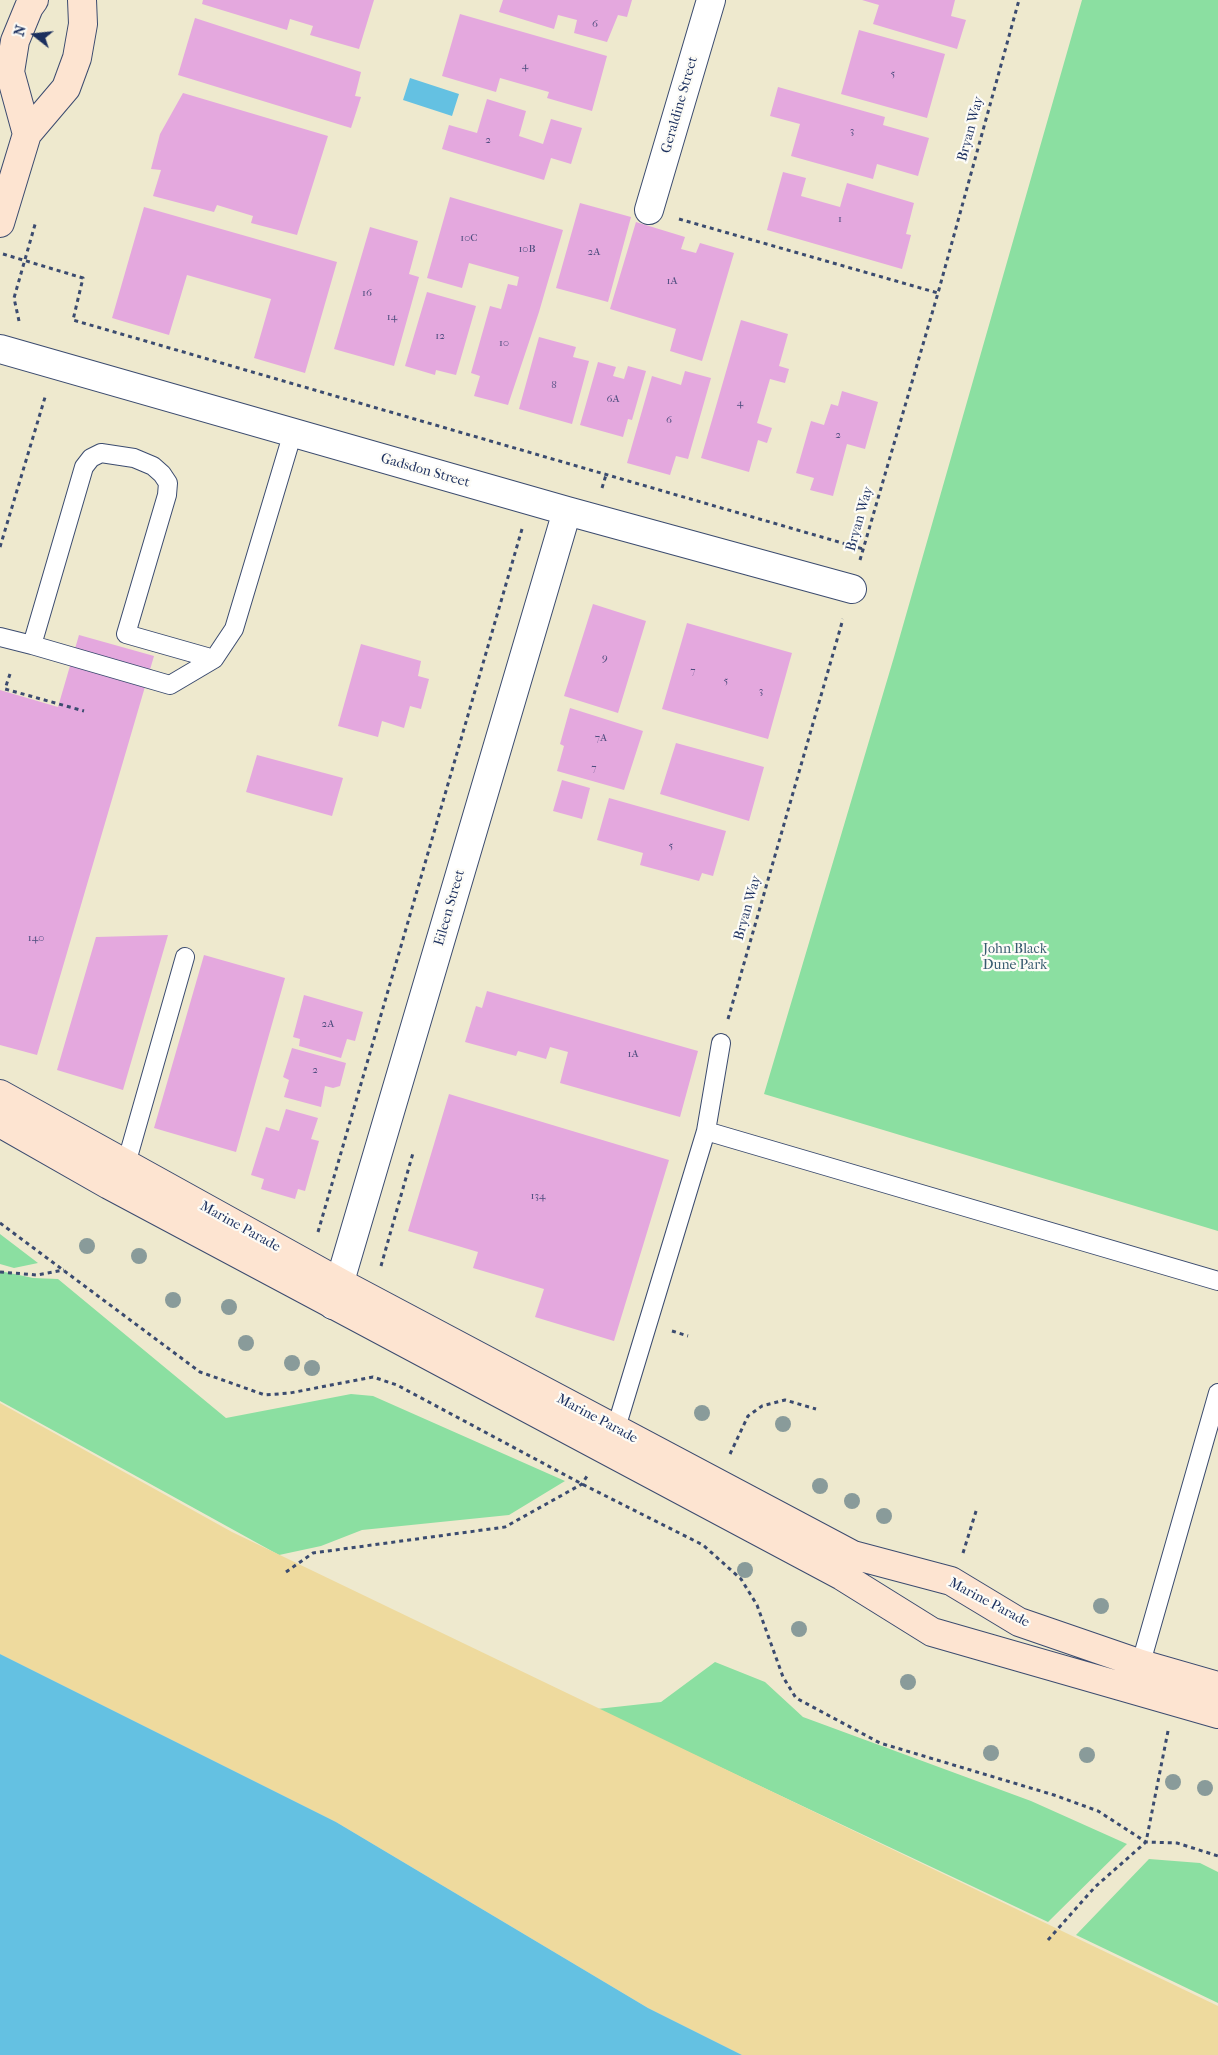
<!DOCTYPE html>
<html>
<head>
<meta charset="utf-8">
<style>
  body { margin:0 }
  #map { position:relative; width:1218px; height:2055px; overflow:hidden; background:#eee9ce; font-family:"IM FELL French Canon",serif }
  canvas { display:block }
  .north { position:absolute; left:10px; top:10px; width:50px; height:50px; -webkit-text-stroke:4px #fdfcf7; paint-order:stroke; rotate:286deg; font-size:14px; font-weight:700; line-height:20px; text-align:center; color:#1b2f5e }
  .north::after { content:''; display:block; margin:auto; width:18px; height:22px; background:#1b2f5e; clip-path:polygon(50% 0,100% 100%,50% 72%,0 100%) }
</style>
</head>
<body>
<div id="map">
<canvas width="1218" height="2055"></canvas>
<div class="north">N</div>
</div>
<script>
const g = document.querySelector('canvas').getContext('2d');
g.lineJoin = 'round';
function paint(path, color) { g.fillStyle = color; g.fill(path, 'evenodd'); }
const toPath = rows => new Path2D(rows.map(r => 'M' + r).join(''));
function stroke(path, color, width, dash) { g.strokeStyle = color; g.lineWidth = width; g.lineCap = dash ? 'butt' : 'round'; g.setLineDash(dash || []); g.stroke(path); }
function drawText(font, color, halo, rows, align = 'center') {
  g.font = font + ' "IM FELL French Canon",serif'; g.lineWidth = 4.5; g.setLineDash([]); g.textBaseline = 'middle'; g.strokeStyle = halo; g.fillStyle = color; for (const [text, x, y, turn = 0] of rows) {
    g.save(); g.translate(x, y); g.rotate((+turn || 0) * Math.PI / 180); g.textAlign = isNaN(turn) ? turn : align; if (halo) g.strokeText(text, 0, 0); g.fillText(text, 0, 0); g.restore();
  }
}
paint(toPath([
  [1082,0,1218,0,1218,1231,764,1094,894,657],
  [0,1234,38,1263,14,1268,0,1264],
  [0,1271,33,1278,58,1279,226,1418,351,1394,373,1396,565,1481,509,1515,362,1530,321,1546,279,1555,0,1401],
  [715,1662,765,1682,803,1717,1031,1801,1127,1844,1048,1922,597,1709,661,1702],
  [1149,1859,1200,1863,1218,1872,1218,2003,1076,1935]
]), '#8bdfa1');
paint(toPath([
  [0,1403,232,1532,1218,2006,1218,2055,742,2055,648,2008,336,1822,0,1654]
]), '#eeda9e');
paint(toPath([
  [410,78,459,94,452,116,403,100],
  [0,1654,336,1822,648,2008,742,2055,0,2055]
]), '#64c1e2');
paint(toPath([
  [203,0,374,0,359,49,310,35,313,26,290,19,287,30,202,4],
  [503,0,632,0,627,17,618,15,607,42,574,33,577,20,558,15,554,29,499,12],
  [862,0,955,0,951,16,966,20,957,49,873,24,879,5],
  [460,14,607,56,592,111,547,98,549,92,500,78,496,92,442,76],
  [195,18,361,72,355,96,361,97,351,128,178,75],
  [859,30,945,54,927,118,841,94],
  [778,87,885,117,883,125,929,138,918,176,877,164,873,179,791,156,800,124,770,116],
  [183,93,328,136,297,235,251,223,253,216,217,205,214,212,153,196,161,170,151,169,160,134],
  [487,99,526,111,519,136,543,144,551,119,582,128,571,164,551,158,544,180,442,149,449,125,477,133],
  [783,172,806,178,801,196,840,207,847,183,914,203,906,234,911,235,902,269,767,230],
  [450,197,563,230,539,312,508,405,474,396,480,376,471,373,490,306,501,309,508,284,517,286,519,277,469,263,462,288,427,278],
  [580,203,631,217,608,302,556,288],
  [144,207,337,262,305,373,254,358,271,299,187,275,169,335,112,318],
  [636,222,685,237,681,249,696,253,700,243,734,253,702,361,670,351,676,329,610,309],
  [370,227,418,241,409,274,419,277,394,366,334,349],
  [427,292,476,306,456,375,436,370,435,375,405,366],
  [741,320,788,334,779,366,789,369,785,383,770,379,757,423,772,428,767,443,758,440,749,472,701,458],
  [539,337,576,347,573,357,589,361,572,424,519,409],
  [598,362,616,367,613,376,624,379,628,366,646,371,632,420,628,419,623,437,580,425],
  [685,371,711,378,688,459,676,456,670,475,627,463,652,376,681,385],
  [842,391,878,402,865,449,847,444,833,496,810,490,814,478,796,473,811,421,824,425,831,404,838,406],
  [593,604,646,621,618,713,564,696],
  [687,623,792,653,768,739,662,709],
  [79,635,154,656,37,1055,0,1045,0,690,58,707],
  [361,644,421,661,418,676,429,679,421,709,410,706,404,728,382,721,378,737,338,726],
  [570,708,643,731,624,790,557,771,564,746,560,744],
  [676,743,764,767,749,821,660,794],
  [257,755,343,778,332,816,246,792],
  [562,780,590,788,582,819,553,811],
  [609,798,726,831,713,876,702,873,699,881,640,865,643,853,597,840],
  [168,935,123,1090,57,1070,96,937],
  [204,955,285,978,236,1152,154,1128],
  [487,991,698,1051,680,1117,560,1083,568,1052,550,1047,546,1059,518,1051,516,1056,465,1042,476,1006,482,1008],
  [304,995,363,1012,355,1041,347,1039,341,1058,299,1046,300,1039,293,1037],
  [292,1048,346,1063,340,1086,333,1088,325,1086,321,1107,284,1097,289,1080,283,1077],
  [449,1094,669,1160,614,1341,535,1317,544,1289,473,1268,478,1252,408,1231],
  [286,1109,318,1118,311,1139,319,1141,305,1191,298,1189,295,1199,261,1189,264,1179,251,1175,266,1127,279,1131]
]), '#e4a8de');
const lane = toPath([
  [0,637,32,645,84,467,91,458,101,453,134,458,153,466,162,474,168,483,167,495,126,634,214,659],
  [32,645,170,685,214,659,234,629,293,432,290,431],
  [706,1131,1218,1281],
  [126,1164,185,957],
  [611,1436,616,1428,706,1131,721,1043],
  [1138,1673,1218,1393]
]);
const street = toPath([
  [649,210,711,0],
  [0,349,567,511,852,589],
  [333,1305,567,511]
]);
const secondary = toPath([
  [27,134,10,72,15,41,29,7,34,0],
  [0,223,27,134,66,88,77,58,83,24,82,0],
  [0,1094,341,1283,853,1555,951,1581,1019,1622,1141,1664,1218,1686],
  [0,1123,109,1185,842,1576,932,1632,1218,1714]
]);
stroke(lane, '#3b4b6f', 20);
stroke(street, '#3b4b6f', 30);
stroke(secondary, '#3b4b6f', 30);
stroke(toPath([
  [679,219,938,293],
  [3,254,83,278,73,320,863,549],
  [19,321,14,298,36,221],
  [602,488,606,475],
  [0,547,46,394],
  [860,560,938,293,1019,0],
  [10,674,5,689,84,711],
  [728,1019,843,619],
  [0,1223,200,1372,265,1395,290,1393,373,1377,397,1385,582,1484,703,1545,741,1579,757,1605,783,1677,796,1698,880,1743,1054,1795,1098,1811,1146,1842,1177,1843,1218,1856],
  [318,1232,522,529],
  [381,1266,413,1153],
  [0,1272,37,1275,64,1270],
  [672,1331,688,1336],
  [730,1454,748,1416,762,1406,785,1400,816,1409],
  [963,1553,977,1508],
  [286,1572,313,1553,505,1527,582,1484,587,1476],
  [1048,1940,1095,1887,1146,1842,1168,1731]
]), '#3b4b6f', 3, [4, 4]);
stroke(lane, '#fff', 18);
stroke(street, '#fff', 28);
stroke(secondary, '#fde4d1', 28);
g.fillStyle = '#899b9a';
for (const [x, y] of [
  [87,1246],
  [139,1256],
  [173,1300],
  [229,1307],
  [246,1343],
  [292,1363],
  [312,1368],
  [702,1413],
  [783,1424],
  [820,1486],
  [852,1501],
  [884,1516],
  [745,1570],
  [1101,1606],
  [799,1629],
  [908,1682],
  [991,1753],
  [1087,1755],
  [1173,1782],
  [1205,1788]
]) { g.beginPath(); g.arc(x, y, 8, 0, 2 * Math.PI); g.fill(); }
drawText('11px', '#4d4d7e', null, [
  ["6",595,24],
  ["4",525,66],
  ["5",893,74],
  ["3",852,131],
  ["2",488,140],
  ["1",840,219],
  ["10C",469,238],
  ["10B",527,249],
  ["2A",594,252],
  ["1A",672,281],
  ["16",367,293],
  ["14",392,317],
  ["12",440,336],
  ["10",504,343],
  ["8",554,385],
  ["6A",613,399],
  ["4",740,403],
  ["6",669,420],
  ["2",838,435],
  ["9",605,658],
  ["7",693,671],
  ["5",726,681],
  ["3",761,691],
  ["7A",601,738],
  ["7",594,768],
  ["5",671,846],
  ["140",36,938],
  ["2A",328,1024],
  ["1A",633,1054],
  ["2",315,1070],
  ["134",538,1196]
]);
drawText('14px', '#1b2f5e', '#fdfcf7', [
  ["Geraldine Street",680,105,-74],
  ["Bryan Way",971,129,-75],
  ["Gadsdon Street",425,471,16],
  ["Bryan Way",860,519,-74],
  ["Eileen Street",450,908,-74],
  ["Bryan Way",748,908,-74],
  ["Marine Parade",240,1227,29],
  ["Marine Parade",597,1419,28],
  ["Marine Parade",989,1603,28]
]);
drawText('14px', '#375b6f', '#fdfcf7', [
  ["John Black",1015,950],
  ["Dune Park",1015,966]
]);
</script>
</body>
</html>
